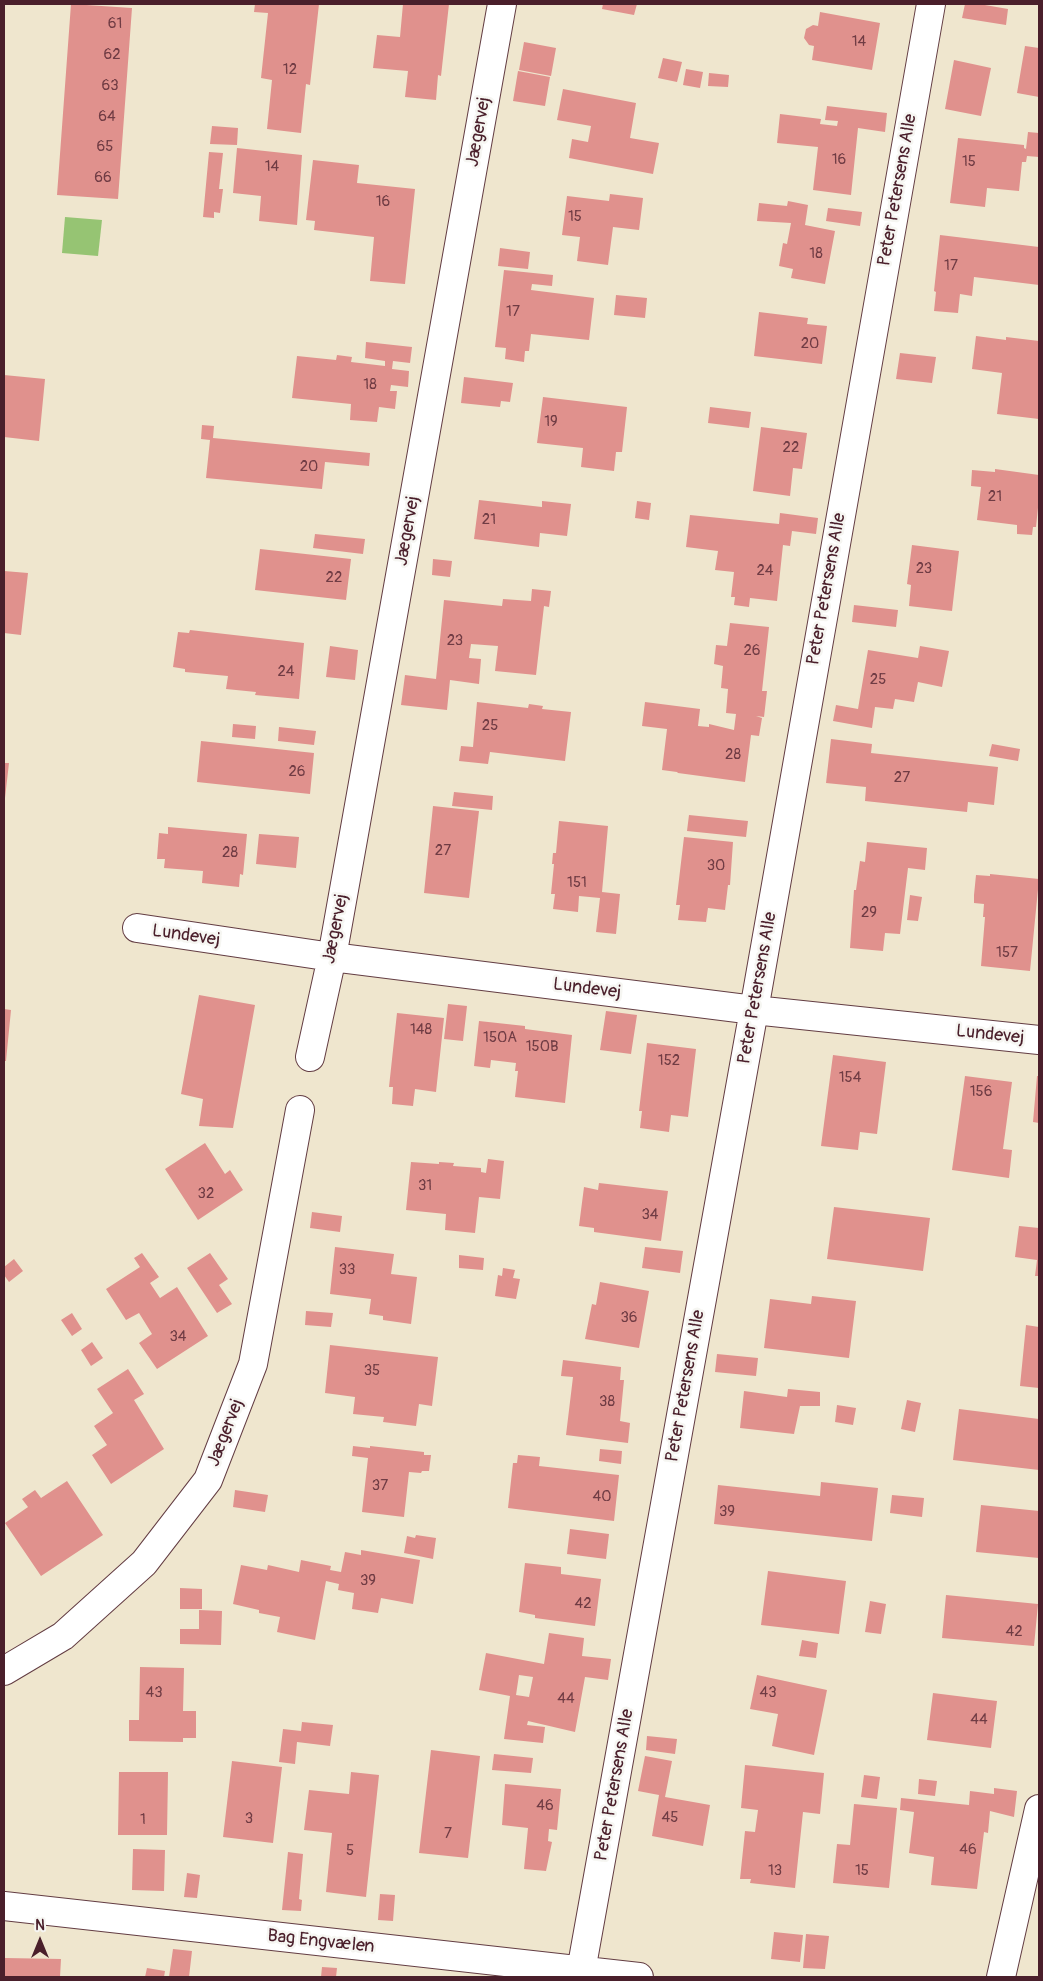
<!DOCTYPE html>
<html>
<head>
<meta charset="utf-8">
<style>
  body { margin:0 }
  #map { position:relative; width:1043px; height:1981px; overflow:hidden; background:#efe6ce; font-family:Pangolin,sans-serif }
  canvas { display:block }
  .frame { position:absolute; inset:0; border:5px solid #4a1f2b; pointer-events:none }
  .north { position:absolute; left:15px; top:1916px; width:50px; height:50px; -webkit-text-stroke:4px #f6f6f2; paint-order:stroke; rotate:0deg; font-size:14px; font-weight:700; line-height:20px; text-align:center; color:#4a1f2b }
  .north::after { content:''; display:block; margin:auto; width:18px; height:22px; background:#4a1f2b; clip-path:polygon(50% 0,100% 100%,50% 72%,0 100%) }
</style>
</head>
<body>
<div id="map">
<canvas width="1043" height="1981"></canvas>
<div class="frame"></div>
<div class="north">N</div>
</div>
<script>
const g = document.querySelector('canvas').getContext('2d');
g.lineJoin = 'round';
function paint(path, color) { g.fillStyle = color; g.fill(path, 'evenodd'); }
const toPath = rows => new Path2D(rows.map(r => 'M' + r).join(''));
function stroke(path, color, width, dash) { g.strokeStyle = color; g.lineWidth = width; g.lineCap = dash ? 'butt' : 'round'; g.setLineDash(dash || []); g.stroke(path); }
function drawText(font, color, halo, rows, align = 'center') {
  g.font = font + ' Pangolin,sans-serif'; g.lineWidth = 5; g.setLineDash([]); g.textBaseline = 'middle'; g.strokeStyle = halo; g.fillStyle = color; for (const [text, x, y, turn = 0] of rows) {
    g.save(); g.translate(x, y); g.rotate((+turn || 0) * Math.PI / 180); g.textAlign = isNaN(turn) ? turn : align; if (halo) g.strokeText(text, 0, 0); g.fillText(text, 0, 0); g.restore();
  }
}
paint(toPath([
  [65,217,102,220,98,256,62,253]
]), '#96c473');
paint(toPath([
  [71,4,132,8,118,199,57,195],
  [255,4,319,4,310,85,306,84,301,133,267,129,272,80,261,78,268,13,254,12],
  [403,4,449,4,441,76,438,75,436,100,405,97,408,71,373,68,377,35,400,37],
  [603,4,637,4,634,15,602,9],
  [965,4,979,4,1008,9,1006,25,962,18],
  [820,12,880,23,872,70,812,60,814,46,809,45,804,38,806,29,813,25,818,26],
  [524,42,556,48,551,76,519,70],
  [1025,46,1039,48,1039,97,1017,93],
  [663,58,682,62,677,82,658,78],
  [954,60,991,68,981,116,945,109],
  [686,69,703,72,700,88,683,85],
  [518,71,550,77,545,106,513,101],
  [709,73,729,75,728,87,708,86],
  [563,89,636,103,630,138,659,143,653,174,569,158,572,139,588,142,591,126,557,120],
  [827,106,887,113,885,132,858,128,851,195,813,190,818,147,777,143,780,114,821,119,820,124,837,126,838,121,825,120],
  [212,126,238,128,237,145,210,144],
  [1028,132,1039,133,1039,157,1027,156,1026,162,1022,162,1019,191,987,188,985,207,950,203,958,138,1024,145,1024,148,1026,149],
  [237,148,302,155,297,225,259,221,261,196,233,193],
  [209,152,223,153,219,189,223,189,220,213,214,212,214,218,203,217],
  [313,160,359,165,357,183,415,189,405,284,370,281,374,237,314,230,315,221,306,220],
  [610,194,643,198,639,230,613,227,608,265,577,261,580,237,562,235,567,196,609,201],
  [788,201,808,205,805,225,835,231,825,284,791,278,793,269,779,266,783,243,787,244,791,223,757,221,759,203,787,206],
  [828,208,862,212,860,226,826,221],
  [940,235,1039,247,1039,285,974,277,972,296,960,294,958,313,934,311,936,292,934,291],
  [500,248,530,252,528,269,498,266],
  [504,270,553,275,552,286,532,284,531,290,594,298,589,340,531,334,529,351,525,351,524,362,505,359,506,348,495,347],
  [616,295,647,298,645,318,614,315],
  [759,312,808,318,807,324,827,326,822,364,754,356],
  [976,336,1006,340,1006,337,1039,341,1039,419,997,414,1002,373,972,369],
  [366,342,412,347,410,363,393,361,392,369,409,371,408,387,391,385,390,391,397,391,395,409,379,407,377,422,350,420,351,404,292,398,297,356,336,360,337,355,352,357,351,362,385,366,385,361,365,358],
  [900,353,936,357,932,383,896,379],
  [4,375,45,379,39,441,4,437],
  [464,377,513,383,510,402,501,401,500,407,461,403],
  [543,397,627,407,622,452,616,452,614,471,581,467,583,448,537,443],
  [710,407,751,412,749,428,708,423],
  [202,425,214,426,213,438,370,453,369,466,325,462,322,489,206,478,210,440,201,439],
  [761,427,807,433,802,469,793,468,790,496,753,491],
  [995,469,1039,475,1039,498,1036,527,1033,527,1032,535,1017,534,1017,525,977,520,981,487,971,486,972,470,995,472],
  [479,500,542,507,542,501,571,504,567,536,540,533,539,547,474,539],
  [637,501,651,503,649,520,635,518],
  [780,513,818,518,816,534,792,531,790,546,783,545,777,601,750,598,749,607,734,605,735,597,731,597,734,572,715,570,718,551,686,547,690,515,779,524],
  [315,534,365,539,363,554,313,548],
  [912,545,959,551,952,611,909,606,911,585,907,584],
  [260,549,351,559,346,600,255,590],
  [433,559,452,561,450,577,432,575],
  [4,571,28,573,21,635,4,633],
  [532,589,551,591,549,607,544,606,536,675,495,671,498,646,471,644,469,658,481,659,479,684,450,680,447,710,401,705,405,675,436,679,444,600,502,606,503,599,531,601],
  [854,605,898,610,896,627,852,622],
  [730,623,769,627,762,691,767,691,764,717,756,716,762,718,759,736,751,735,745,782,678,773,677,772,662,770,667,729,642,726,645,702,700,709,698,726,709,727,709,724,734,730,736,714,726,713,728,689,721,688,723,666,714,664,716,645,727,646],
  [190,630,304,643,299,699,255,695,256,692,226,689,228,676,185,672,185,669,173,667,178,632,189,633],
  [330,646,358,650,355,680,326,677],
  [920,646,949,651,942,687,918,682,914,702,895,699,893,709,875,707,872,728,833,721,836,705,858,709,868,650,918,658],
  [477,702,528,708,529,704,543,706,542,709,571,712,565,761,490,752,488,764,459,761,461,746,473,747],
  [233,724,256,726,255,739,232,737],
  [279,727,316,731,314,745,278,741],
  [831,739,872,744,871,753,998,767,994,805,968,802,967,812,865,801,866,787,826,783],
  [201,741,314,753,310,794,197,782],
  [992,744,1020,749,1018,761,989,756],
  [4,763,9,763,5,798,4,798],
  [454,792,493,796,492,810,452,806],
  [433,806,479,811,469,898,424,893],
  [689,815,748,821,746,837,687,831],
  [559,821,608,826,602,892,620,894,616,934,596,932,600,898,579,896,578,912,553,909,555,894,551,894,554,864,552,864,553,853,556,853],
  [168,827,247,834,243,875,240,874,239,887,202,883,203,871,164,868,165,859,157,859,159,833,168,834],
  [259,834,299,837,296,868,256,864],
  [684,837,733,842,730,885,728,885,725,910,708,908,706,922,678,920,680,905,676,905],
  [867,842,927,848,925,870,908,868,900,934,885,933,883,951,850,948,854,890,856,890,860,861,865,862],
  [990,874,1039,879,1030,971,981,966,985,917,983,917,984,904,974,903,974,895,976,875,990,876],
  [910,895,922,897,918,921,907,920],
  [199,995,255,1005,233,1128,199,1126,203,1099,181,1094],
  [448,1004,467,1006,463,1041,444,1039],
  [4,1009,11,1010,6,1061,4,1061],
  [606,1011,637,1015,631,1054,600,1050],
  [397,1013,444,1018,436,1092,415,1089,413,1106,392,1104,393,1087,389,1087],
  [479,1021,525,1026,525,1029,572,1035,565,1103,515,1097,518,1071,515,1071,516,1063,491,1060,490,1068,474,1066],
  [647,1043,696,1049,688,1117,671,1115,669,1132,640,1128,642,1111,639,1111],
  [833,1055,886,1062,877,1134,860,1132,858,1150,821,1146],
  [965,1076,1012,1082,1003,1149,1012,1150,1009,1178,952,1170],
  [1037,1076,1039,1076,1039,1123,1033,1122],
  [205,1143,225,1174,230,1170,243,1190,198,1220,165,1169],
  [488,1159,504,1161,500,1199,479,1197,475,1233,445,1230,446,1214,406,1210,411,1162,439,1164,439,1162,454,1163,453,1166,481,1168,481,1172,486,1173],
  [599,1183,668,1191,661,1241,594,1232,594,1228,579,1226,584,1187,598,1190],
  [834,1207,930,1218,923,1271,827,1259],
  [312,1212,342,1216,340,1232,310,1228],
  [1019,1226,1039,1228,1039,1276,1035,1276,1037,1260,1015,1257],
  [335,1247,394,1254,391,1274,417,1277,411,1324,383,1320,383,1316,369,1314,371,1299,330,1294],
  [645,1247,683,1251,680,1273,642,1268],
  [142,1253,159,1277,150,1283,160,1298,177,1287,208,1336,157,1369,139,1343,152,1334,139,1313,126,1320,106,1289,140,1267,134,1258],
  [210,1253,228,1279,219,1285,232,1304,217,1313,187,1268],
  [459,1255,484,1258,483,1270,459,1268],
  [14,1259,23,1271,9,1282,4,1275,4,1267],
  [503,1268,515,1270,513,1278,520,1279,516,1299,495,1296,498,1275,502,1276],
  [600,1282,649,1291,639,1348,585,1339,592,1304,596,1305],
  [812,1296,856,1301,849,1358,764,1348,770,1299,811,1304],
  [306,1311,333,1313,331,1327,305,1325],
  [72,1313,82,1329,72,1336,61,1320],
  [1026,1325,1039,1327,1039,1388,1020,1386],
  [92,1342,103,1358,91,1366,81,1350],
  [330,1345,438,1357,432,1406,419,1404,416,1426,383,1422,384,1417,353,1414,355,1397,325,1393],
  [717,1354,758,1358,756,1376,715,1372],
  [563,1360,621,1367,620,1380,624,1380,620,1421,630,1423,628,1443,566,1435,573,1377,561,1376],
  [128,1369,144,1394,134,1400,164,1449,111,1484,92,1455,107,1445,94,1426,113,1413,97,1389],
  [788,1389,820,1392,820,1406,800,1406,794,1434,740,1428,744,1391,787,1397],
  [907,1400,921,1403,915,1432,901,1429],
  [837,1405,856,1408,853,1425,835,1422],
  [959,1409,1039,1419,1039,1470,953,1460],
  [353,1446,370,1448,370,1446,424,1452,424,1455,431,1455,429,1471,422,1471,421,1473,409,1472,404,1517,362,1512,368,1458,352,1456],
  [600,1449,622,1451,621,1464,599,1461],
  [518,1455,540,1457,539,1466,619,1475,614,1521,508,1508,513,1463,517,1463],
  [67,1481,103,1535,41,1576,5,1523,28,1507,22,1499,35,1490,41,1498],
  [821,1482,878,1488,872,1541,714,1524,718,1485,820,1496],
  [235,1490,268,1495,265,1512,233,1507],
  [892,1495,924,1498,922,1517,890,1513],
  [981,1505,1039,1511,1039,1558,976,1552],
  [570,1529,609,1534,606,1559,567,1554],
  [416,1535,436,1538,433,1559,404,1553,407,1536,415,1538],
  [361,1550,420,1560,413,1604,381,1598,378,1613,352,1609,354,1593,338,1590,339,1584,326,1581,315,1640,277,1632,280,1617,259,1613,259,1610,233,1604,241,1565,267,1570,268,1565,299,1572,301,1560,331,1566,330,1570,341,1572,345,1552,361,1555],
  [525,1563,561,1567,561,1574,601,1579,595,1626,535,1618,535,1615,519,1612],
  [768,1571,846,1581,839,1634,761,1625],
  [180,1588,202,1589,202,1609,180,1609],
  [946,1595,1038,1604,1034,1646,942,1638],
  [870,1601,886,1604,881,1634,865,1632],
  [199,1610,222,1611,221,1645,180,1644,180,1629,199,1629],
  [549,1633,584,1638,582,1656,611,1659,608,1680,585,1677,575,1732,528,1721,527,1725,545,1727,543,1743,504,1739,510,1696,479,1690,486,1653,544,1664],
  [519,1675,533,1677,529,1697,516,1695],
  [802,1640,818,1643,816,1658,799,1656],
  [140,1667,184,1668,183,1711,196,1711,196,1738,183,1738,183,1742,129,1741,129,1720,139,1720],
  [757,1675,827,1690,814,1755,772,1746,778,1714,750,1709],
  [933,1693,997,1701,991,1748,927,1740],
  [302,1722,333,1725,330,1746,297,1742,295,1764,279,1762,283,1729,301,1731],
  [647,1736,677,1739,675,1754,646,1750],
  [431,1750,480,1756,468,1858,419,1853],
  [494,1754,533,1758,531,1773,492,1770],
  [645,1756,672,1761,665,1797,710,1805,703,1846,652,1836,659,1795,638,1791],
  [232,1761,282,1767,273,1843,223,1837],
  [745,1765,824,1773,820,1814,803,1812,795,1888,750,1883,751,1879,740,1879,745,1831,755,1832,758,1810,741,1808],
  [119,1772,168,1772,167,1835,118,1835],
  [351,1772,379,1775,366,1897,326,1892,332,1833,304,1830,309,1790,349,1794],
  [864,1775,880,1777,877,1799,861,1797],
  [919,1779,937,1781,935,1796,918,1794],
  [505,1784,561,1789,557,1830,549,1829,548,1841,552,1842,546,1871,524,1869,528,1828,502,1825],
  [994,1788,1017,1791,1014,1817,990,1811,988,1833,984,1832,977,1889,931,1885,934,1857,909,1853,914,1812,900,1810,901,1798,969,1805,970,1791,994,1794],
  [854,1804,897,1808,889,1888,833,1883,837,1844,850,1845],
  [133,1849,165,1850,164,1891,132,1890],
  [288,1852,303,1854,299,1899,302,1900,301,1911,282,1910],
  [187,1873,200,1875,197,1898,184,1897],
  [380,1894,395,1895,393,1921,378,1920],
  [774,1932,803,1935,800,1962,771,1959],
  [806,1934,829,1936,825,1969,803,1968],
  [173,1949,192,1951,189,1977,169,1977],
  [5,1958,61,1959,60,1977,5,1977],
  [322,1967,337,1968,336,1977,321,1977],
  [147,1968,165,1971,164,1977,145,1977]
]), '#e0918d');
const minor = toPath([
  [137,928,332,957,754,1010,1039,1040],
  [310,1057,332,957,502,4],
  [4,1671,63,1636,144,1563,208,1480,253,1364,300,1110],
  [4,1906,639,1977],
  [581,1971,754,1010,931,4],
  [1001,1977,1039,1809]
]);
stroke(minor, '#633d43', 30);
stroke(minor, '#fff', 28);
drawText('15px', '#703c44', null, [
  ["61",115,24],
  ["14",859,42],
  ["62",112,55],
  ["12",290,70],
  ["63",110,86],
  ["64",107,117],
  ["65",105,147],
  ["16",839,160],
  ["15",969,162],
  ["14",272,167],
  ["66",103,178],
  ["16",383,202],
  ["15",575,217],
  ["18",816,254],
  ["17",951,266],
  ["17",513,312],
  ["20",810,344],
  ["18",370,385],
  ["19",551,422],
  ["22",791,448],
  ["20",309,467],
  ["21",995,497],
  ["21",489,520],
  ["23",924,569],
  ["24",765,571],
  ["22",334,578],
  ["23",455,641],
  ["26",752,651],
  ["24",286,672],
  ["25",878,680],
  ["25",490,726],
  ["28",733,755],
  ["26",297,772],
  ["27",902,778],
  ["27",443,851],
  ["28",230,853],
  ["30",716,866],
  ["151",577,883],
  ["29",869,913],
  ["157",1007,953],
  ["148",421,1030],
  ["150A",500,1038],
  ["150B",542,1047],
  ["152",669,1061],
  ["154",850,1078],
  ["156",981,1092],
  ["31",425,1186],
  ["32",206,1194],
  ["34",650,1215],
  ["33",347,1270],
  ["36",629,1318],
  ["34",178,1337],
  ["35",372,1371],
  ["38",607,1402],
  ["37",380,1486],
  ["40",602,1497],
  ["39",727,1512],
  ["39",368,1581],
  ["42",583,1604],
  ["42",1014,1632],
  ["43",154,1693],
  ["43",768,1693],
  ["44",566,1699],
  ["44",979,1720],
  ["46",545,1806],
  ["45",670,1818],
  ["3",249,1819],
  ["1",143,1820],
  ["7",448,1834],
  ["46",968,1850],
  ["5",350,1851],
  ["13",775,1871],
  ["15",862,1871]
]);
drawText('18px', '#4a1f2b', '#f6f6f2', [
  ["Jægervej",479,132,-80],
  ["Peter Petersens Alle",898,190,-80],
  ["Jægervej",408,531,-80],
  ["Peter Petersens Alle",827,589,-80],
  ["Jægervej",336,929,-79],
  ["Lundevej",186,936,8],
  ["Peter Petersens Alle",758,988,-80],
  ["Lundevej",587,989,7],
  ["Lundevej",990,1035,6],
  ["Peter Petersens Alle",686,1386,-80],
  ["Jægervej",226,1433,-69],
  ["Peter Petersens Alle",615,1785,-80],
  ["Bag Engvælen",321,1942,6]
]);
</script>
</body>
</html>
